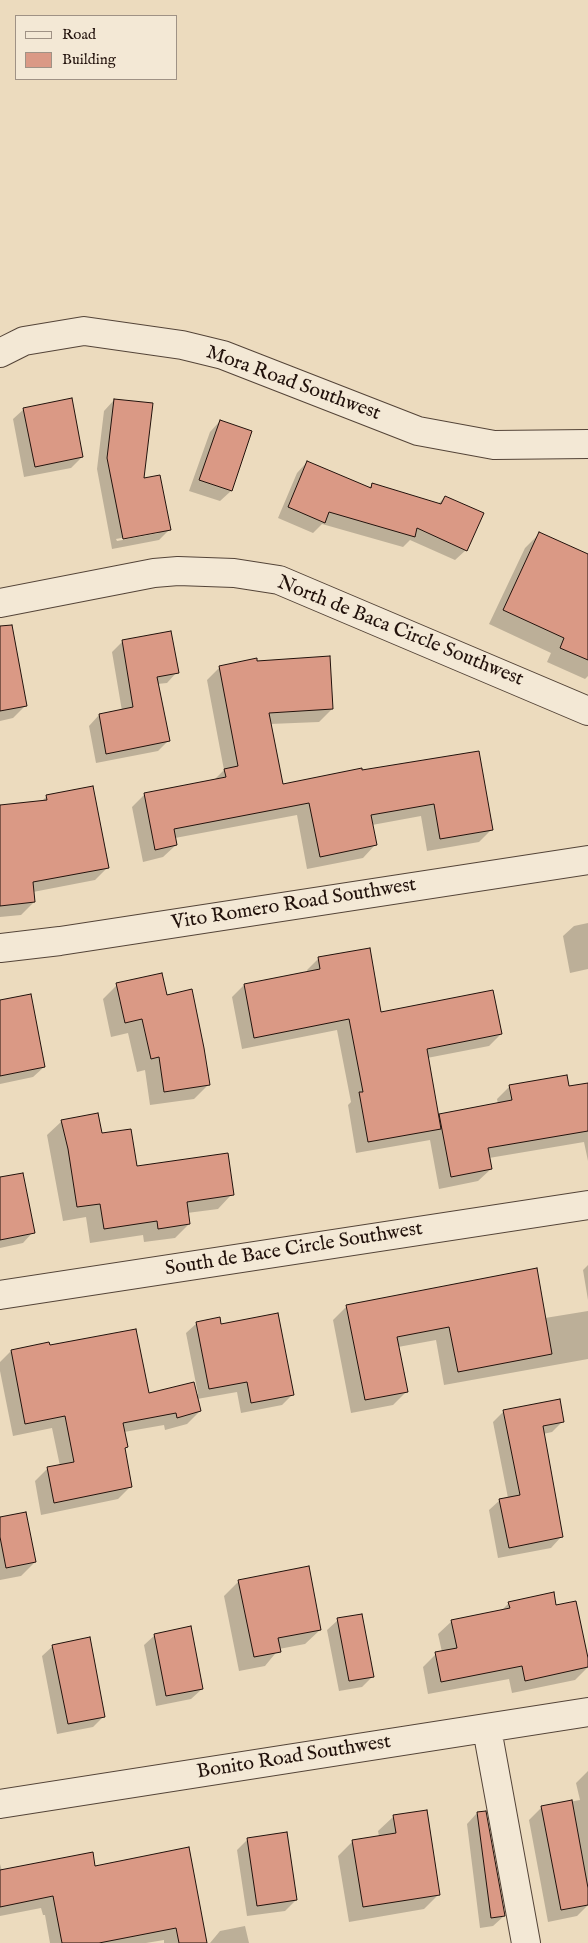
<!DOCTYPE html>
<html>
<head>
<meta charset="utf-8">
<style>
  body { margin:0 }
  #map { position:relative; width:588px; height:1943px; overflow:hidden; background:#ecdbbe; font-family:"IM FELL English",serif }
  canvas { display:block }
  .legend { position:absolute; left:15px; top:15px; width:162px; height:65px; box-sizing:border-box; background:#f3e8d5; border:1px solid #9f9285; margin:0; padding:6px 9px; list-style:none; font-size:15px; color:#22120c }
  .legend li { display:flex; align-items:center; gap:10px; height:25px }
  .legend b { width:25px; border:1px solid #9f9285 }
</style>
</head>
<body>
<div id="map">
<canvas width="588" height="1943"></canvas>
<ul class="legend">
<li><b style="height:6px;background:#f3e8d5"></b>Road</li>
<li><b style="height:14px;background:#da9985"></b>Building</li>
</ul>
</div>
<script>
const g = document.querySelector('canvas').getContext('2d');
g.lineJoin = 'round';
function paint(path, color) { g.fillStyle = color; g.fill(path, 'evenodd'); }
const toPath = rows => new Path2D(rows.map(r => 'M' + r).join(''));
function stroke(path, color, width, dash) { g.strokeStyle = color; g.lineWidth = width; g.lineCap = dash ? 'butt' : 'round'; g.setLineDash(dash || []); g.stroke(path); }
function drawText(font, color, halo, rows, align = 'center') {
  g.font = font + ' "IM FELL English",serif'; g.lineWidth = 4.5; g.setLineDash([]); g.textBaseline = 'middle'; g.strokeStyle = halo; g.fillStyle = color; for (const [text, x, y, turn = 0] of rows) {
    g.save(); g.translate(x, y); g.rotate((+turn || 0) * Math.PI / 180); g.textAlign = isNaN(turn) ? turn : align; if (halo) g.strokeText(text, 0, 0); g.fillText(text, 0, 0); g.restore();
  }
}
paint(toPath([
  [114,400,142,480,170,529,159,540,112,549,97,469,104,411],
  [159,531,159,533,117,541,116,539],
  [24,409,82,457,71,468,24,477,13,419],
  [220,421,251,431,231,491,220,501,189,491,210,432],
  [307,462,369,488,372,485,438,504,445,497,466,550,455,560,410,540,403,547,322,524,313,533,278,518,297,473],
  [540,533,588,556,588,676,585,679,547,662,551,653,489,624,525,548],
  [122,642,177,672,167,683,157,684,168,741,158,751,96,763,89,726,99,715,122,711,112,652],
  [0,652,26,705,13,718,0,721],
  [256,662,332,709,319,722,270,724,282,785,478,752,491,830,479,842,427,851,421,816,372,825,375,845,363,858,307,869,297,815,175,838,176,845,163,857,143,862,132,807,145,794,214,780,224,770,207,680,220,667],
  [47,796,108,867,95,880,33,892,34,902,21,915,0,917,0,807,41,802],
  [588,923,588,969,570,973,563,936,574,926],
  [319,958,380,1014,501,1034,489,1046,427,1058,438,1117,498,1104,497,1099,510,1086,568,1088,588,1084,588,1161,584,1142,489,1158,491,1169,478,1181,439,1189,430,1140,356,1153,348,1105,351,1102,337,1030,242,1049,232,997,244,985,308,973,307,970],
  [117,985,166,996,208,1085,194,1099,150,1105,145,1070,137,1072,128,1033,111,1037,103,999],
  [0,1002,44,1067,33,1077,0,1084],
  [62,1121,101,1134,136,1167,232,1194,218,1209,187,1213,189,1224,175,1238,144,1242,143,1235,90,1243,86,1217,63,1221,47,1135],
  [0,1179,33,1232,23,1243,0,1248],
  [588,1265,588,1300,583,1270],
  [347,1306,545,1318,588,1311,588,1359,444,1385,436,1340,398,1347,407,1391,393,1405,351,1413,333,1320],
  [197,1323,220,1326,293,1394,282,1405,241,1413,237,1392,197,1399,200,1411,187,1424,165,1430,164,1425,124,1432,127,1447,124,1449,131,1486,118,1499,41,1515,35,1481,48,1468,60,1466,52,1428,13,1436,0,1371,0,1362,11,1351,49,1346,148,1395,196,1395,198,1394,186,1333],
  [504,1411,563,1421,552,1432,543,1434,561,1537,551,1548,498,1558,489,1510,500,1500,508,1498,493,1422],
  [0,1518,35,1562,21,1576,0,1580],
  [239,1581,320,1630,305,1644,279,1649,265,1666,239,1671,224,1596],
  [509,1603,555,1607,588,1664,588,1667,575,1680,512,1693,509,1679,428,1694,423,1667,436,1654,442,1652,438,1634,452,1621,501,1611],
  [338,1620,373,1676,362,1687,339,1691,327,1630],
  [155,1635,202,1689,191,1699,156,1706,144,1645],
  [53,1646,104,1716,93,1727,57,1734,42,1656],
  [588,1771,588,1886,586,1887,588,1905,577,1916,548,1922,529,1820,542,1807,580,1800,576,1783],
  [477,1813,504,1916,493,1926,480,1928,467,1824],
  [393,1817,439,1894,424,1909,349,1922,338,1856,353,1841,379,1836,378,1831],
  [248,1839,296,1900,285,1911,247,1916,237,1850],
  [0,1864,2,1871,94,1867,204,1943,164,1943,164,1940,146,1943,50,1943,45,1915,43,1915,41,1908,0,1916],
  [245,1926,249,1943,210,1943,220,1931]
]), '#0003');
const building = toPath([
  [72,398,83,457,35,467,23,408,72,398],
  [114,399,153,403,144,478,160,475,171,530,123,539,107,458,114,399],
  [220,420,252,431,232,491,199,480,220,420],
  [307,461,371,488,372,483,441,504,445,496,484,513,467,551,417,528,415,537,329,512,325,523,288,507,307,461],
  [539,532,588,554,588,660,560,648,564,638,503,610,539,532],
  [12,625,27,706,0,711,0,626,12,625],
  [171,631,179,673,157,677,170,741,106,754,99,714,133,707,122,640,171,631],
  [330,656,333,709,269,713,283,784,362,768,362,770,479,751,493,830,440,839,434,804,371,815,377,845,320,857,309,803,174,829,177,845,155,850,144,793,226,777,224,769,238,766,219,666,257,658,257,661,330,656],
  [93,786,109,868,33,882,35,902,0,906,0,805,47,800,46,795,93,786],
  [370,948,381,1012,493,990,502,1034,427,1049,441,1129,368,1142,359,1092,363,1092,349,1019,254,1038,244,984,320,969,318,957,370,948],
  [162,973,167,995,192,989,204,1048,210,1085,164,1092,159,1057,151,1059,142,1019,125,1023,116,983,162,973],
  [31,994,45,1067,0,1076,0,1000,31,994],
  [567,1075,569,1086,588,1083,588,1131,488,1148,492,1169,451,1177,439,1114,512,1100,509,1085,567,1075],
  [98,1113,102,1133,131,1129,137,1166,228,1153,234,1195,187,1202,190,1224,158,1229,157,1221,104,1229,100,1204,77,1207,68,1149,61,1120,98,1113],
  [23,1173,35,1233,0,1240,0,1177,23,1173],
  [537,1268,552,1354,458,1372,449,1327,397,1337,408,1392,365,1400,346,1305,537,1268],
  [278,1313,294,1395,251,1403,247,1382,209,1389,196,1322,220,1317,221,1324,278,1313],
  [136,1329,149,1393,194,1382,201,1411,177,1418,176,1413,123,1423,128,1447,125,1448,132,1487,54,1503,47,1467,74,1462,65,1416,25,1424,11,1350,49,1342,50,1345,136,1329],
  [560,1399,564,1422,543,1426,563,1537,509,1548,499,1499,520,1495,503,1410,560,1399],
  [26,1512,36,1562,6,1568,0,1537,0,1517,26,1512],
  [309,1566,321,1630,278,1638,281,1652,254,1657,238,1580,309,1566],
  [554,1592,556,1605,576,1601,588,1658,588,1667,525,1681,522,1666,441,1682,435,1652,457,1648,451,1620,510,1608,508,1602,554,1592],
  [362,1614,374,1677,349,1681,337,1618,362,1614],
  [191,1626,203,1689,166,1696,154,1634,191,1626],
  [90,1637,105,1717,68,1724,52,1645,90,1637],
  [572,1800,588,1888,588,1905,561,1910,541,1806,572,1800],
  [427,1810,440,1895,363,1907,352,1840,396,1833,393,1815,427,1810],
  [486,1811,505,1916,491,1918,477,1812,486,1811],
  [287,1832,297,1900,257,1906,247,1838,287,1832],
  [189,1847,207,1943,179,1943,176,1928,99,1943,62,1943,53,1896,0,1907,0,1870,93,1852,95,1866,189,1847]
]);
paint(building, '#da9985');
stroke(building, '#22120c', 1);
const minor = toPath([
  [0,353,24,341,84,331,182,345,223,355,418,431,494,445,588,444],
  [0,603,154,573,178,571,234,573,279,580,588,711],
  [0,948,60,941,588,860],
  [0,1295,588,1205],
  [487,1729,526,1943],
  [0,1804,588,1712]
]);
stroke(minor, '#544438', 30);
stroke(minor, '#f3e8d5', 28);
drawText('20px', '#22120c', '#f3e8d5', [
  ["Mora Road Southwest",293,384,20],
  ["North de Baca Circle Southwest",400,632,22],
  ["Vito Romero Road Southwest",294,905,-9],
  ["South de Bace Circle Southwest",294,1250,-9],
  ["Bonito Road Southwest",294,1758,-9]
]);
</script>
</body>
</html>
